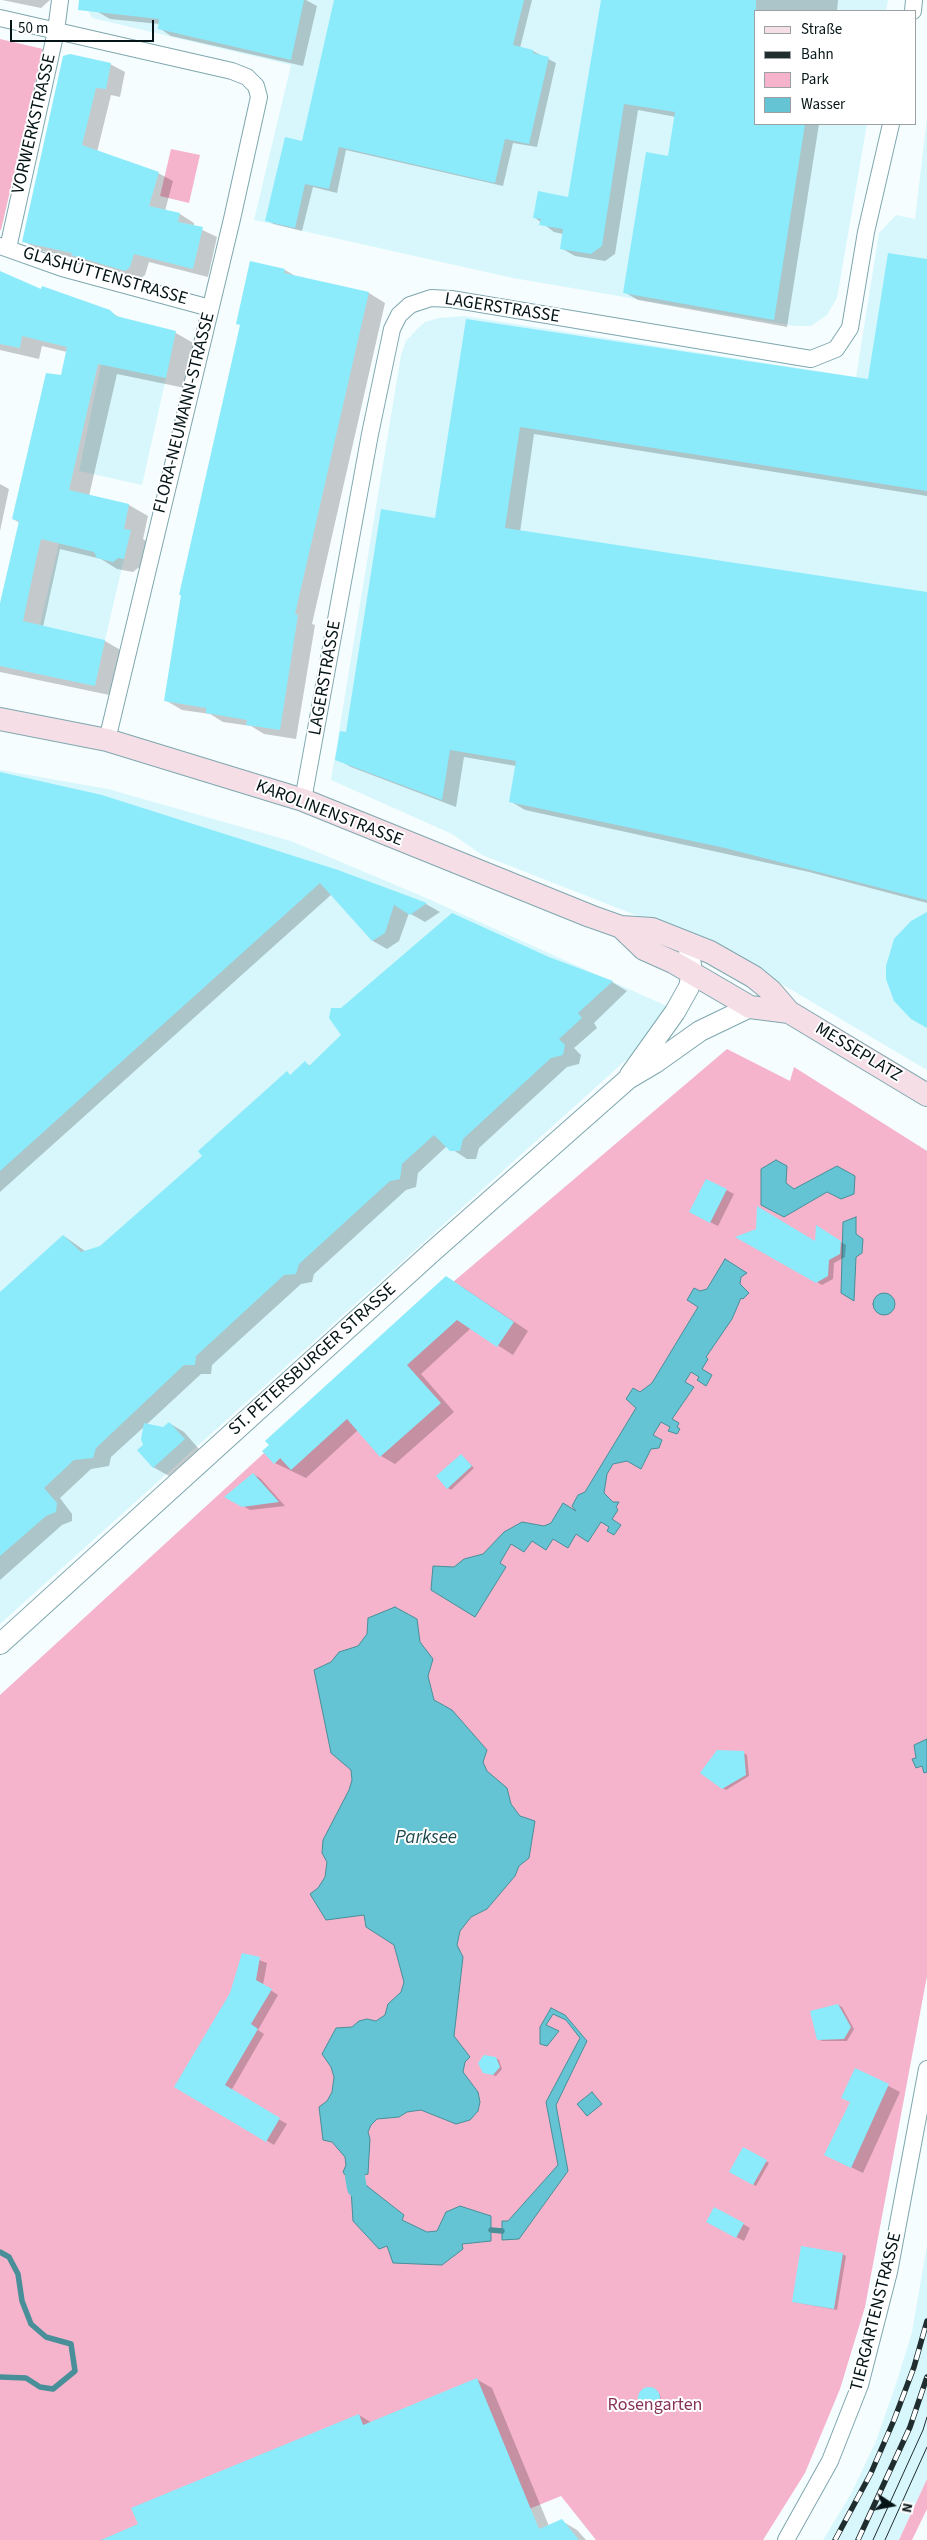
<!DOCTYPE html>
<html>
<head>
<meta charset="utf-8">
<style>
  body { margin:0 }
  #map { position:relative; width:927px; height:2540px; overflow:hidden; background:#f5fdff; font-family:"Source Sans 3",sans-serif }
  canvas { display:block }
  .legend { position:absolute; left:754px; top:10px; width:162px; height:115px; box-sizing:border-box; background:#fff; border:1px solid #9ba1a2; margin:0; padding:6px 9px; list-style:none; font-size:15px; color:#051416 }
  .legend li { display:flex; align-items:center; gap:10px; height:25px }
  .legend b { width:25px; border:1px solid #9ba1a2 }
  .north { position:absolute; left:867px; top:2480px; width:50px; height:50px; -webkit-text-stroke:4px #fff; paint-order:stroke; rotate:101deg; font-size:14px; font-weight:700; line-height:20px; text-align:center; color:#051416 }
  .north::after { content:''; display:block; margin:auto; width:18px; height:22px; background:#051416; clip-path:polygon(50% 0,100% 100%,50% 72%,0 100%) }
  .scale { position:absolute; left:10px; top:20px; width:144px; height:22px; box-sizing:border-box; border:2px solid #051416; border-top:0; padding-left:6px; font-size:15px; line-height:18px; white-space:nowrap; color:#051416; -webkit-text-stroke:4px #fff; paint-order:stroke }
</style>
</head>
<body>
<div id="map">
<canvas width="927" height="2540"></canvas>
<ul class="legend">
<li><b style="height:6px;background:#f6dee7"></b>Straße</li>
<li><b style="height:6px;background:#1f2d2f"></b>Bahn</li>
<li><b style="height:14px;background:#f5b4cb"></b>Park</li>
<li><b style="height:14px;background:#64c4d3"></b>Wasser</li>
</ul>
<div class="north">N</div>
<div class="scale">50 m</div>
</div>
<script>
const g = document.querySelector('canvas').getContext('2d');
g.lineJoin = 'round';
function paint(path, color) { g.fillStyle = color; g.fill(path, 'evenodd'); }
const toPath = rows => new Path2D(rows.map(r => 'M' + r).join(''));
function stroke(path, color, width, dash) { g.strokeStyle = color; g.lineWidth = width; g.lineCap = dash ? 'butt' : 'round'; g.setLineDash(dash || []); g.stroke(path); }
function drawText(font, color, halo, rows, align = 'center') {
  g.font = font + ' "Source Sans 3",sans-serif'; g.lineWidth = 4; g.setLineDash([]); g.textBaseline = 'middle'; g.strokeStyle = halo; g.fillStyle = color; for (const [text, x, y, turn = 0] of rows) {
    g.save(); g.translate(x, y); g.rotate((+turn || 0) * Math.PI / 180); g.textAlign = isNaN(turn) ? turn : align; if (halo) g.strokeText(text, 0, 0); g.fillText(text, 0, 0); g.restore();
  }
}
paint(toPath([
  [82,0,888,0,886,11,756,11,756,124,867,124,837,298,827,315,811,326,794,326,513,278,254,220,291,65,92,18],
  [927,118,927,1070,741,960,702,941,482,855,452,834,331,780,401,355,406,341,419,327,425,322,439,318,464,316,856,377,879,233,896,215,915,219],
  [101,364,166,378,142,485,79,471],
  [59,543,96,552,99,558,113,562,116,557,124,559,105,640,40,625],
  [0,770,108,789,291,841,424,897,669,1007,636,1051,0,1624],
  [927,2245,927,2479,899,2540,823,2540,852,2492,876,2441,898,2378,912,2332]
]), '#d8f7fc');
paint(toPath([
  [0,39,43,49,1,230,0,230],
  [171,149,200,155,189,203,160,196],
  [727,1049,790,1081,794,1067,927,1151,927,1976,865,2307,840,2389,805,2473,763,2540,596,2540,561,2496,453,2540,0,2540,0,1695,419,1311],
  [927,2479,927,2509,912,2540,899,2540]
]), '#f5b4cb');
const water = toPath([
  [776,1160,787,1166,786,1183,794,1189,837,1166,855,1176,854,1194,841,1199,827,1192,784,1217,761,1205,761,1169,776,1160],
  [856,1217,856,1234,863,1239,862,1253,856,1257,854,1301,841,1293,843,1222,856,1217],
  [725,1259,747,1273,741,1277,740,1284,749,1293,743,1299,741,1298,732,1319,706,1357,708,1359,702,1369,712,1375,706,1386,697,1380,699,1377,691,1372,685,1382,694,1387,672,1419,679,1423,677,1427,680,1429,677,1434,668,1431,670,1427,661,1422,653,1435,662,1440,659,1448,651,1449,641,1469,627,1461,613,1464,607,1474,604,1493,613,1502,619,1502,616,1507,618,1510,612,1519,621,1525,614,1535,607,1531,609,1527,601,1522,588,1542,576,1534,568,1548,553,1539,546,1550,532,1541,524,1552,511,1544,500,1563,506,1567,475,1617,431,1590,433,1566,454,1567,464,1559,483,1554,504,1532,522,1522,544,1526,551,1523,563,1503,576,1511,572,1506,578,1495,585,1492,636,1408,626,1399,633,1388,640,1392,652,1383,698,1307,687,1300,694,1288,700,1291,707,1289,725,1259],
  '873 1304a11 11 0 1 1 22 0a11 11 0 1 1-22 0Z',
  [395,1607,417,1619,420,1642,433,1659,428,1676,434,1700,452,1710,487,1750,483,1762,487,1771,507,1788,511,1804,520,1816,535,1821,529,1858,519,1866,515,1876,487,1909,471,1917,460,1931,457,1945,463,1957,454,2036,470,2057,465,2062,463,2072,478,2092,480,2102,478,2111,470,2120,456,2124,421,2110,407,2112,399,2117,377,2119,371,2125,368,2132,370,2139,368,2174,348,2179,343,2172,346,2165,345,2157,332,2142,323,2140,319,2107,327,2101,332,2092,334,2077,331,2067,322,2054,336,2028,352,2027,359,2021,367,2019,376,2021,385,2015,388,2004,401,1992,404,1982,394,1945,366,1927,364,1915,326,1920,310,1894,318,1888,325,1877,327,1862,322,1853,323,1840,349,1790,352,1780,351,1770,331,1753,314,1670,331,1662,339,1652,358,1646,367,1634,368,1618,395,1607],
  [927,1739,927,1772,924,1773,922,1766,916,1768,912,1759,916,1758,914,1745,927,1739],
  [551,2008,565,2015,587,2041,556,2105,568,2171,519,2239,502,2240,502,2221,508,2221,558,2165,546,2102,580,2038,566,2020,553,2014,546,2025,559,2031,547,2046,540,2044,540,2027,551,2008],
  [592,2092,602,2104,587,2116,577,2104,592,2092],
  [367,2186,404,2215,402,2220,427,2232,437,2231,446,2212,460,2206,491,2216,491,2241,462,2244,463,2249,442,2265,393,2263,387,2246,379,2249,353,2221,351,2189,367,2186]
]);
paint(water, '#64c4d3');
stroke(water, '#488f9a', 1);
paint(toPath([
  [2,0,50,0,41,8],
  [99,0,306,0,317,6,303,66,171,36,159,28,159,24,110,19,98,12],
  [335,0,532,0,520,48,533,51,556,63,537,147,513,143,503,186,346,150,337,193,313,187,302,231,274,224,266,220,303,142],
  [602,0,838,0,837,11,756,11,756,124,819,124,787,327,638,300,624,292,669,157,676,117,638,110,615,254,605,261,575,256,561,248,563,234,554,232,534,217,569,199],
  [64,57,110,64,125,72,120,97,111,95,97,152,158,173,173,181,165,211,180,214,194,223,194,226,217,237,208,277,149,262,145,275,140,279,80,259,38,250,24,241],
  [927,260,927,496,534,434,520,532,927,594,927,903,809,872,525,810,510,801,516,766,464,757,456,807,351,767,337,759,436,519,468,320,869,381],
  [285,270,297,277,369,293,385,303,312,624,315,625,296,739,264,734,251,726,223,722,210,714,182,710,165,700,241,325],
  [0,273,42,291,109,311,124,320,176,333,195,344,185,388,117,374,89,496,129,505,148,516,143,539,149,543,144,570,138,568,133,572,117,569,101,559,60,549,55,572,43,627,105,641,124,652,114,696,0,672,0,608,20,523,13,519,62,376,67,352,42,346,39,359,0,350],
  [0,484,9,489,0,531],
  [0,773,338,871,426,904,440,912,425,922,409,913,399,941,387,949,373,941,332,894,0,1192],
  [549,958,612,982,627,991,594,1023,597,1028,574,1048,581,1055,579,1064,567,1067,479,1148,476,1159,467,1159,447,1146,418,1173,416,1187,406,1190,314,1274,312,1282,301,1284,212,1365,211,1374,201,1374,146,1425,163,1428,169,1423,184,1432,199,1449,169,1476,153,1467,145,1445,145,1426,111,1457,109,1466,91,1469,60,1498,72,1514,72,1521,62,1525,0,1580,0,1293,64,1236,85,1251,100,1247,204,1156,287,1073,291,1076,305,1063,311,1066,343,1036,342,1009],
  [707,1180,734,1194,718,1226,698,1216],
  [817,1228,846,1245,845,1257,834,1263,833,1279,822,1285,738,1237,816,1243],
  [461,1286,528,1331,513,1355,471,1328,421,1374,454,1412,395,1464,381,1456,358,1430,306,1478,275,1463],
  [461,1455,474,1468,451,1490,448,1488],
  [253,1474,260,1478,285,1506,250,1510,226,1496],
  [743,1753,747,1755,749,1776,726,1790,723,1788],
  [243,1954,267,1963,263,1985,278,1995,258,2030,264,2034,231,2091,287,2124,274,2145,176,2086,231,1994],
  [838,2005,842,2007,854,2029,847,2041,822,2041,818,2039],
  [496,2058,499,2060,502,2069,496,2076,484,2072],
  [855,2069,900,2092,863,2173,826,2155,851,2102],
  [744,2149,769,2163,756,2186,731,2172],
  [743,2224,750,2228,744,2241,715,2226],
  [842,2254,846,2256,837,2310,793,2302],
  [476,2379,492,2388,549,2526,562,2521,577,2530,586,2540,104,2540,140,2525,359,2415,372,2423],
  '641 2399a10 10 0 1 1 20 0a10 10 0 1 1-20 0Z'
]), '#0003');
stroke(toPath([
  [491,2230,502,2231],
  [0,2252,9,2257,18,2274,22,2301,31,2324,46,2337,71,2344,75,2371,53,2389,40,2387,26,2378,0,2377]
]), '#488f9a', 5.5);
stroke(toPath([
  [355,2177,357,2188]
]), '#64c4d3', 20);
paint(toPath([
  [79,0,304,0,291,60,158,29,159,19,78,10],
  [334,0,524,0,513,45,533,50,533,53,549,57,529,144,505,139,495,183,339,147,329,189,305,184,295,228,265,221,285,137,302,141],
  [601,0,756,0,756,124,805,124,774,320,623,293,646,152,668,156,675,112,624,104,602,246,591,254,560,249,563,229,539,225,541,219,533,218,538,191,568,197],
  [70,54,111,63,106,89,96,88,82,145,159,172,149,206,180,213,178,222,203,227,193,269,134,254,130,267,125,271,71,255,72,253,22,242,63,56],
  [888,253,927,259,927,491,520,427,505,528,927,592,927,900,725,848,509,802,516,761,450,750,442,800,335,760,340,731,346,732,381,509,435,518,466,319,868,379],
  [250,261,285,269,284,273,369,292,295,614,298,615,280,730,246,725,247,720,206,713,206,708,164,701,181,595,179,595,240,325,236,324],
  [0,271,41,289,42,286,110,310,116,316,176,331,166,378,98,364,69,490,129,504,124,529,131,530,124,559,118,558,113,562,97,558,94,552,41,539,36,560,23,621,105,640,95,686,0,666,0,603,19,521,12,519,46,373,61,375,67,347,22,336,20,348,0,344],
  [0,772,102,795,338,870,427,903,410,915,394,905,385,933,372,941,320,883,0,1171],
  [927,912,927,1028,911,1019,894,1001,886,979,886,966,894,939,911,921],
  [452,913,549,957,613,981,578,1013,582,1018,559,1039,565,1045,563,1055,551,1058,463,1139,460,1151,450,1151,434,1135,402,1164,400,1179,390,1181,299,1264,296,1274,284,1275,196,1356,195,1365,184,1365,96,1448,93,1458,74,1460,44,1488,57,1503,56,1512,46,1516,0,1556,0,1292,63,1235,81,1252,100,1246,202,1156,198,1151,287,1071,290,1075,305,1061,309,1066,341,1035,329,1018,331,1008,341,1008],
  [706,1179,727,1189,710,1223,689,1212],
  [757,1206,815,1241,816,1225,841,1241,840,1254,829,1260,828,1276,816,1283,735,1237,756,1229],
  [446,1276,514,1322,497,1347,457,1320,407,1365,441,1403,380,1457,347,1419,291,1470,280,1458,274,1464,262,1451,269,1445,265,1441],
  [169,1422,185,1439,153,1468,137,1450,143,1445,141,1439,144,1423,163,1427],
  [461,1454,472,1466,447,1489,436,1476],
  [253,1473,279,1502,242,1507,224,1497],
  [717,1750,744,1751,746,1775,722,1789,700,1773],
  [242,1953,260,1957,256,1980,272,1989,251,2024,258,2029,225,2085,280,2118,266,2142,174,2087,230,1993],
  [838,2004,851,2027,844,2039,817,2040,810,2011],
  [484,2055,496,2057,500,2067,493,2075,483,2073,478,2063],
  [855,2068,889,2084,851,2168,824,2155,850,2102,841,2098],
  [743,2147,767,2160,753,2185,729,2172],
  [714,2207,744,2223,736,2238,706,2222],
  [801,2246,843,2253,834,2309,792,2302],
  [477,2378,539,2529,562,2519,579,2540,101,2540,138,2524,131,2508,359,2414,363,2425],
  '638 2398a11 11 0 1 1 22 0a11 11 0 1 1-22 0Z'
]), '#8bebfb');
const minor = toPath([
  [913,11,914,0],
  [0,18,232,71,247,77,256,86,259,97,232,219,107,740],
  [0,246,62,268,210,308],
  [8,248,56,31,60,0],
  [303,800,370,434,392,329,399,315,410,305,431,298,451,299,811,359,836,349,850,328,866,232,891,124],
  [786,2540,830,2461,860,2385,889,2272,927,2069]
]);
const tertiary = toPath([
  [630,1075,675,1012,689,987,692,973,688,943],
  [0,1644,432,1252,628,1079,655,1063,700,1031,750,1007]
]);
const secondary = toPath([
  [0,719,107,740,303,800,590,916,621,927,652,929,710,952,754,977,771,991,789,1012,927,1095],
  [621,927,644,949,673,962,750,1007,789,1012]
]);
stroke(minor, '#7fa7ae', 18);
stroke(tertiary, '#7fa7ae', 22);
stroke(secondary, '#7fa7ae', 24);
stroke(minor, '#fff', 16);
stroke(tertiary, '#fff', 20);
stroke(secondary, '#f6dee7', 22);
stroke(toPath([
  [873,2540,923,2430,927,2417],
  [885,2540,927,2447]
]), '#1f2d2f', 1);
const rail = toPath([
  [835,2540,871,2473,894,2420,914,2367,927,2321],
  [858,2540,910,2427,927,2377]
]);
stroke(rail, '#1f2d2f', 5.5);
stroke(rail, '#fff', 4, [11]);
drawText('18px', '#051416', '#fff', [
  ["VORWERKSTRASSE",35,124,-77],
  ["GLASHÜTTENSTRASSE",105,277,16],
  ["LAGERSTRASSE",502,309,9],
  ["FLORA-NEUMANN-STRASSE",185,413,-76],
  ["LAGERSTRASSE",326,678,-80],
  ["KAROLINENSTRASSE",329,814,21],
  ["MESSEPLATZ",858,1053,31],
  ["ST. PETERSBURGER STRASSE",313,1360,-42],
  ["TIERGARTENSTRASSE",877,2312,-76]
]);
drawText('18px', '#873257', '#fff', [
  ["Rosengarten",655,2406]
]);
drawText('italic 19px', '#1d484f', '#fff', [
  ["Parksee",426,1839]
]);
</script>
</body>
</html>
